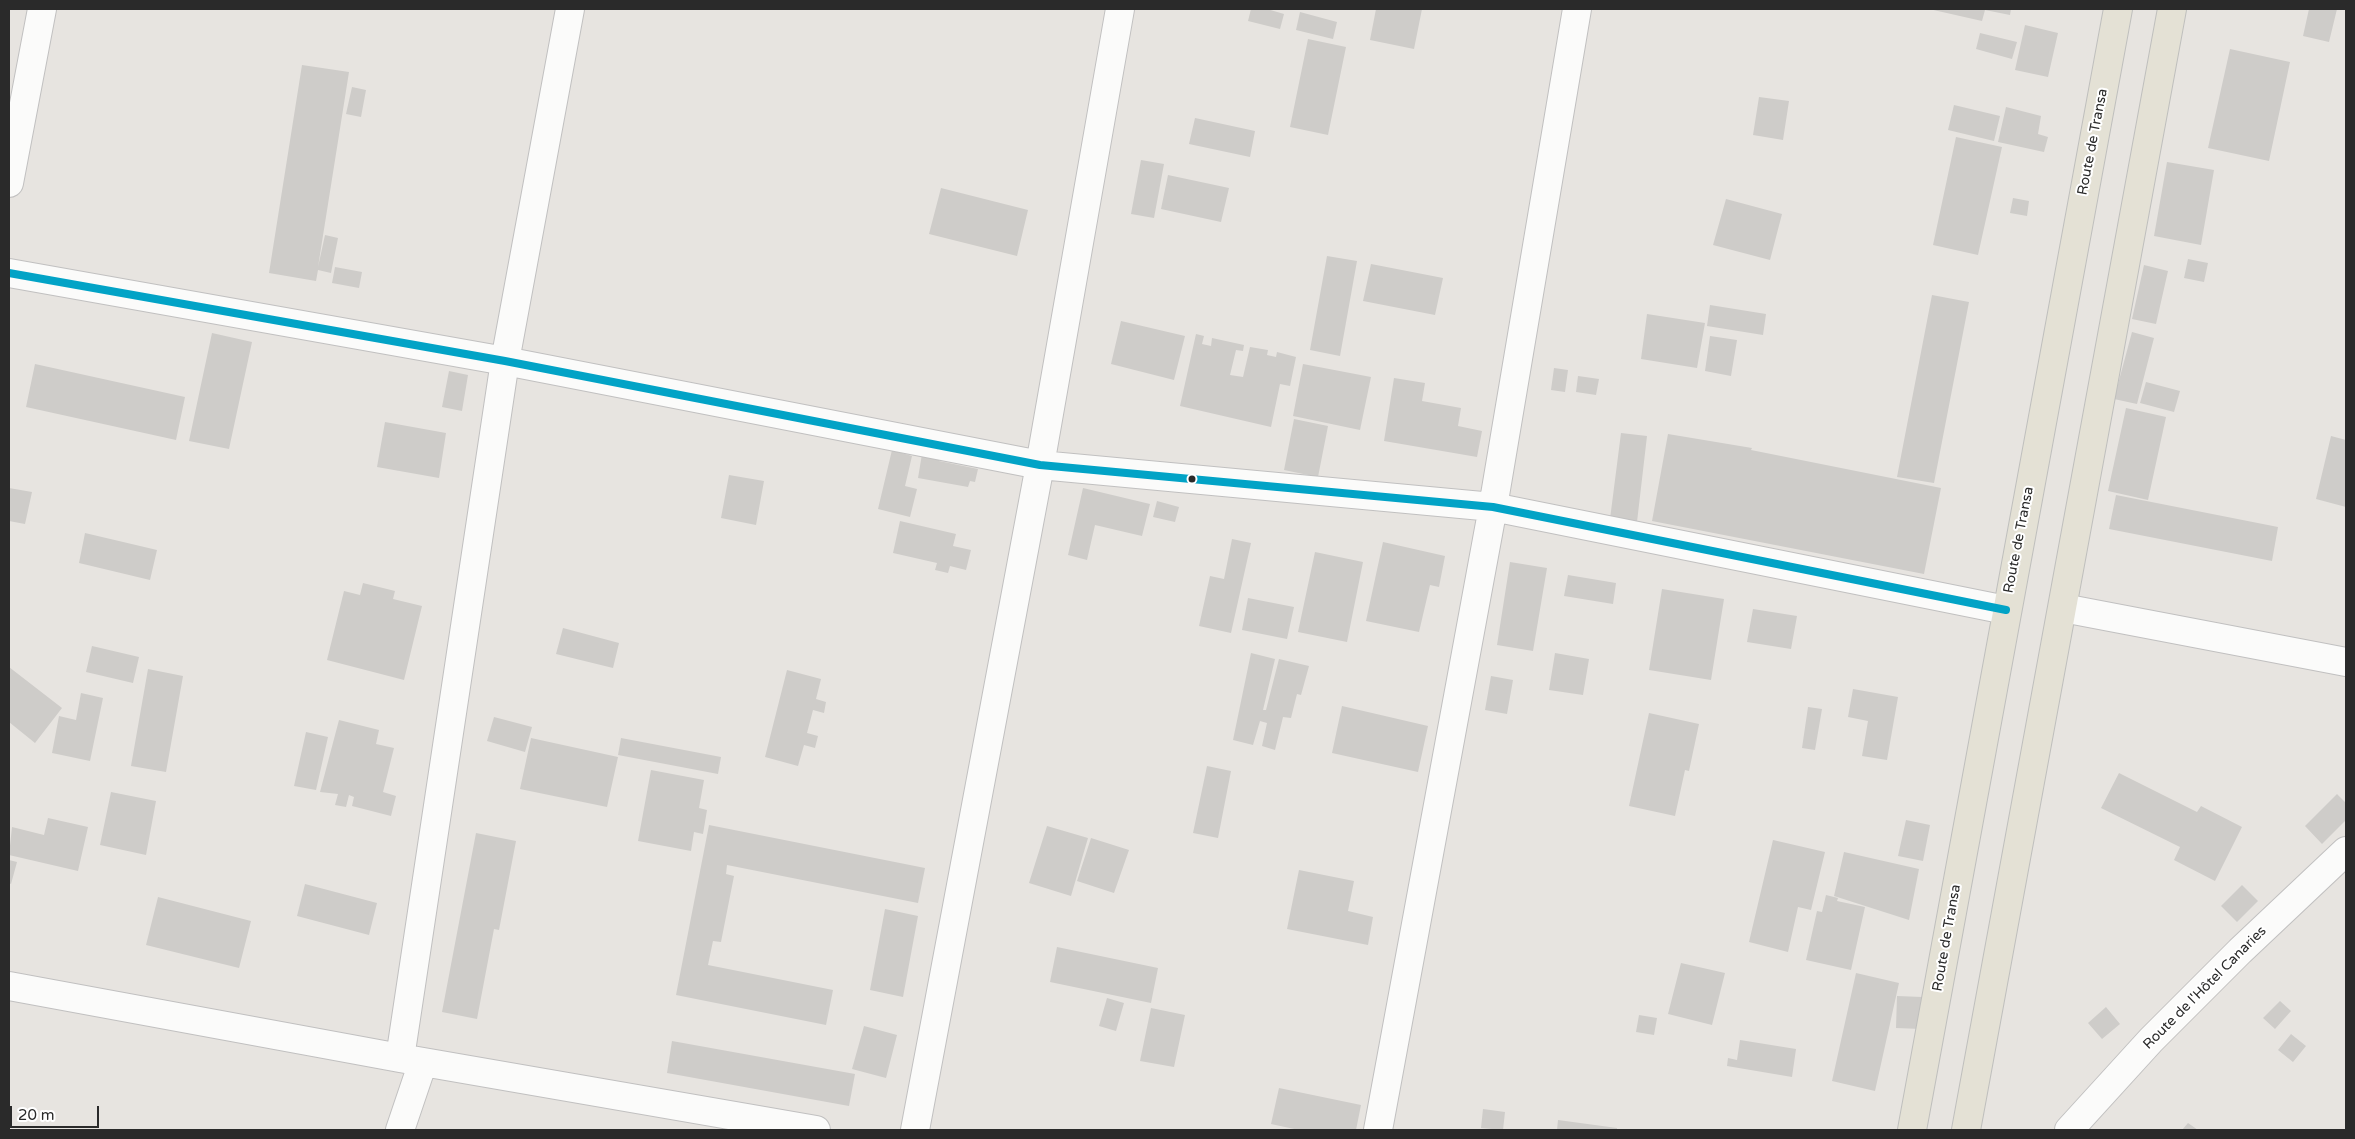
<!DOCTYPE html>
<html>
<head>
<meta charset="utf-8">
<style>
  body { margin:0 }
  #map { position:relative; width:2355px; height:1139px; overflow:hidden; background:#e7e4e0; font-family:"Varela Round",sans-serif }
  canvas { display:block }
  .frame { position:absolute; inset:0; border:10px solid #2a2a2a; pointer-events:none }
  .scale { position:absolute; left:10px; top:1106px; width:89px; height:22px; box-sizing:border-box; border:2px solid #2a2a2a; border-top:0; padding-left:6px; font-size:15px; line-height:18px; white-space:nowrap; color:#2a2a2a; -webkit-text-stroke:4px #fff; paint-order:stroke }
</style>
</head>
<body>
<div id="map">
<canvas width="2355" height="1139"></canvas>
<div class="frame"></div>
<div class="scale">20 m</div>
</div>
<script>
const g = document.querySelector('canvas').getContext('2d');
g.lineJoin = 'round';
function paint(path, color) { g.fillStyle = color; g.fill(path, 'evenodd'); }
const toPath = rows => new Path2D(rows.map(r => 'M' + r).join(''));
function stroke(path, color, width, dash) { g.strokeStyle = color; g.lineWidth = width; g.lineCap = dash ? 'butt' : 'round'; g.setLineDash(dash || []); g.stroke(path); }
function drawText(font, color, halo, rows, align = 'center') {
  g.font = font + ' "Varela Round",sans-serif'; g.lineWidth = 4; g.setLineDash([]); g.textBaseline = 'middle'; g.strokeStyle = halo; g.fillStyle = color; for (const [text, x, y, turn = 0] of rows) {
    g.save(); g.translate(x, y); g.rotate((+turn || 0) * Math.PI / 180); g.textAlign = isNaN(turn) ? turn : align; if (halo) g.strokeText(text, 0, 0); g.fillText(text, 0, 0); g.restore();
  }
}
paint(toPath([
  [1251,9,1267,9,1284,14,1280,29,1248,21],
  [1376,9,1422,9,1414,49,1370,40],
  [1929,9,2011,9,2010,15,1985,10,1982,21],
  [2309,9,2337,9,2329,42,2303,36],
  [1300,12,1337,22,1333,39,1296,30],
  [2025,25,2058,33,2048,77,2015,70],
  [1980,33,2017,42,2012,59,1976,49],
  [1308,39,1346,47,1328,135,1290,127],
  [2230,49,2290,62,2269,161,2208,148],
  [302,65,349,72,318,267,325,235,338,238,331,273,318,270,316,281,269,273],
  [352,87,366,90,361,117,346,114],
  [1759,97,1789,101,1783,140,1753,135],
  [1954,105,2000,116,1994,141,1948,130],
  [2006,107,2041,116,2038,134,2048,137,2044,152,1998,142],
  [1195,118,1255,131,1250,157,1189,144],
  [1956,137,2002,147,1978,255,1933,245],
  [1141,160,1164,164,1154,218,1131,214],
  [2167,162,2214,170,2201,245,2154,236],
  [1168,175,1229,188,1221,222,1161,209],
  [941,188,1028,210,1017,256,929,234],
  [2013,198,2029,201,2027,216,2010,213],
  [1726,199,1782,214,1770,260,1713,245],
  [1327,256,1357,261,1340,356,1310,350],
  [2188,259,2208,263,2204,282,2184,278],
  [1371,264,1443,278,1435,315,1363,301],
  [2144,265,2168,271,2156,324,2132,319],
  [335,267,362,272,359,288,332,283],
  [1932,295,1969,302,1934,483,1897,477],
  [1710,305,1766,314,1763,335,1707,326],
  [1647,314,1705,323,1697,368,1641,359],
  [1121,321,1185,336,1174,380,1111,364],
  [2132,332,2154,338,2137,404,2114,399],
  [212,333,252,342,229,449,189,441],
  [1196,334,1204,336,1202,344,1211,346,1212,338,1244,345,1243,351,1236,350,1230,375,1243,377,1250,347,1268,350,1267,355,1276,357,1277,352,1296,357,1290,386,1280,384,1271,427,1180,406],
  [1710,336,1737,340,1731,376,1705,371],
  [35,364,185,397,176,440,26,407],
  [1303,364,1371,377,1360,430,1293,416],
  [1554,368,1568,370,1565,392,1551,390],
  [449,371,468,375,462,411,442,407],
  [1578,376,1599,379,1596,395,1576,392],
  [1394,378,1425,383,1422,401,1461,408,1458,426,1482,431,1477,457,1384,441],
  [2146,382,2180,391,2174,412,2140,403],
  [2126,408,2166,417,2148,500,2108,491],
  [1294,419,1328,426,1318,477,1284,470],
  [385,422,446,433,439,478,377,467],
  [1621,433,1647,436,1637,522,1610,519],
  [1668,434,1752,448,1751,450,1941,488,1924,574,1652,521],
  [2331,436,2346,440,2346,507,2316,499],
  [892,450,912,456,905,486,917,489,910,517,878,509],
  [922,454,940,458,939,461,978,469,975,482,970,481,968,487,918,478],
  [729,475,764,481,756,525,721,518],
  [9,488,32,492,25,524,9,521],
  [1083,488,1150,504,1142,536,1095,525,1087,560,1068,555],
  [2116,495,2278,527,2272,561,2109,529],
  [1157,501,1179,507,1175,522,1153,517],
  [900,521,956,534,953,546,971,550,966,570,950,566,948,573,935,570,937,563,893,553],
  [85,533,157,550,150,580,79,563],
  [1232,539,1251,543,1231,633,1199,626,1210,576,1224,579],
  [1383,542,1445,556,1439,587,1430,585,1419,632,1366,621],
  [1315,552,1363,562,1347,642,1298,632],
  [1510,562,1547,568,1533,651,1497,645],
  [1568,575,1616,583,1613,604,1564,596],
  [363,583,395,591,393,599,422,606,404,680,327,660,344,591,360,595],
  [1662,589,1724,599,1711,680,1649,670],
  [1248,598,1294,607,1287,639,1242,630],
  [1753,609,1797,616,1791,649,1747,642],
  [563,628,619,643,613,668,556,654],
  [92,646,139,657,133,683,86,672],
  [1251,653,1275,659,1263,710,1266,710,1279,659,1309,666,1301,695,1297,694,1291,718,1283,717,1275,750,1262,746,1267,723,1260,721,1253,745,1233,740],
  [1555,653,1589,659,1583,695,1549,690],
  [9,667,62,708,35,743,9,722],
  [148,669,183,676,166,772,131,766],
  [787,670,821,679,816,699,826,702,824,713,813,710,807,733,818,736,815,748,804,745,798,766,765,757],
  [1491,676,1513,680,1507,714,1485,710],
  [1853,689,1898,697,1887,760,1862,756,1868,721,1848,717],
  [81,693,103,698,90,761,52,753,59,716,76,720],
  [1342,706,1428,726,1418,772,1332,753],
  [1808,707,1822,709,1815,750,1802,748],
  [1649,713,1699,724,1689,771,1685,770,1675,816,1629,806],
  [494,717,532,727,525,752,487,741],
  [339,720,379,730,376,744,394,748,383,792,396,796,391,816,352,806,354,797,349,795,346,807,335,805,338,794,320,792],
  [306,732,328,737,316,790,294,786],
  [531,738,618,757,607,807,520,789],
  [621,738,721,757,718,774,618,755],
  [1207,766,1231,771,1218,838,1193,833],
  [651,770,704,780,699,808,707,810,703,834,694,832,691,851,638,841],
  [2119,773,2197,812,2201,806,2242,827,2215,881,2174,860,2180,847,2101,808],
  [111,792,156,801,146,855,100,845],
  [2337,794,2346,803,2346,820,2322,844,2305,826],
  [48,818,88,827,78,871,9,855,12,827,44,835],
  [1906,820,1930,825,1923,861,1898,856],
  [709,825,925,868,918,903,727,865,726,874,734,876,721,942,713,941,708,965,833,990,826,1025,676,995],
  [1047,826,1088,838,1071,896,1029,883],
  [476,833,516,841,499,930,494,929,477,1019,442,1012],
  [1091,838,1129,850,1114,893,1077,881],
  [1773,840,1825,852,1811,910,1798,907,1788,952,1749,942],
  [1844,852,1919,869,1909,920,1834,896],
  [9,860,17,862,11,884,9,883],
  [1299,870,1354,881,1348,911,1373,917,1368,945,1287,929],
  [305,884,377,903,369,935,297,916],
  [2242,885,2258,901,2237,922,2221,906],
  [1826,895,1838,898,1837,901,1865,907,1851,970,1806,960,1817,911,1822,912],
  [158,897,251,921,239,968,146,945],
  [885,909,918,916,903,997,870,990],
  [1057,947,1158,968,1151,1003,1050,982],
  [1681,963,1725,973,1712,1025,1668,1014],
  [1856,973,1899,983,1875,1091,1832,1081],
  [1897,996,1922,997,1921,1029,1896,1028],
  [1107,998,1124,1003,1116,1031,1099,1026],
  [2280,1001,2291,1011,2275,1029,2263,1018],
  [2106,1007,2120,1024,2102,1039,2088,1023],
  [1151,1008,1185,1015,1174,1067,1140,1061],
  [1639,1015,1657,1018,1654,1035,1636,1032],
  [864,1026,897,1035,886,1078,852,1069],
  [2291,1034,2306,1046,2293,1062,2278,1050],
  [1740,1040,1796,1049,1792,1077,1727,1066,1728,1058,1737,1060],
  [672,1041,855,1074,849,1106,667,1073],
  [1279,1088,1361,1105,1356,1130,1299,1130,1271,1124],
  [1483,1109,1505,1112,1503,1130,1481,1128],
  [1558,1120,1617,1128,1617,1130,1557,1130],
  [2188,1123,2198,1130,2182,1130]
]), '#ceccc9');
const street = toPath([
  [9,183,42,9],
  [9,273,505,361,1040,465,1493,507,2006,610],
  [9,986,400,1058,816,1130],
  [400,1058,505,361,570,9],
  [400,1130,423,1062],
  [915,1130,1040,465,1120,9],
  [1378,1130,1493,507,1577,9]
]);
const secondary = toPath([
  [2063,608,2346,662],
  [2069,1130,2151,1040,2240,951,2346,851]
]);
const primary = toPath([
  [1912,1130,2118,9],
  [1966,1130,2172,9]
]);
stroke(street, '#c1c0c0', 30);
stroke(secondary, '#c1c0c0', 30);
stroke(primary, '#bfbfbd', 30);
stroke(street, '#fbfbfa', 28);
stroke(secondary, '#fbfbfa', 28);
stroke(primary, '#e4e1d5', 28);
stroke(toPath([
  [9,273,505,361,1040,465,1493,507,2006,610]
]), '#02a3c6', 8);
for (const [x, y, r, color] of [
  [1192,479,4.5,"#2a2a2a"]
]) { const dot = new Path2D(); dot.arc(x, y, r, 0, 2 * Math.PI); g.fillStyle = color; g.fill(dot); stroke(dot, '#fff', 2); }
drawText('14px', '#2a2a2a', '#fff', [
  ["Route de Transa",2093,142,-79],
  ["Route de Transa",2019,540,-79],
  ["Route de Transa",1947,938,-80],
  ["Route de l'Hôtel Canaries",2205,988,-45]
]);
</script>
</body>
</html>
